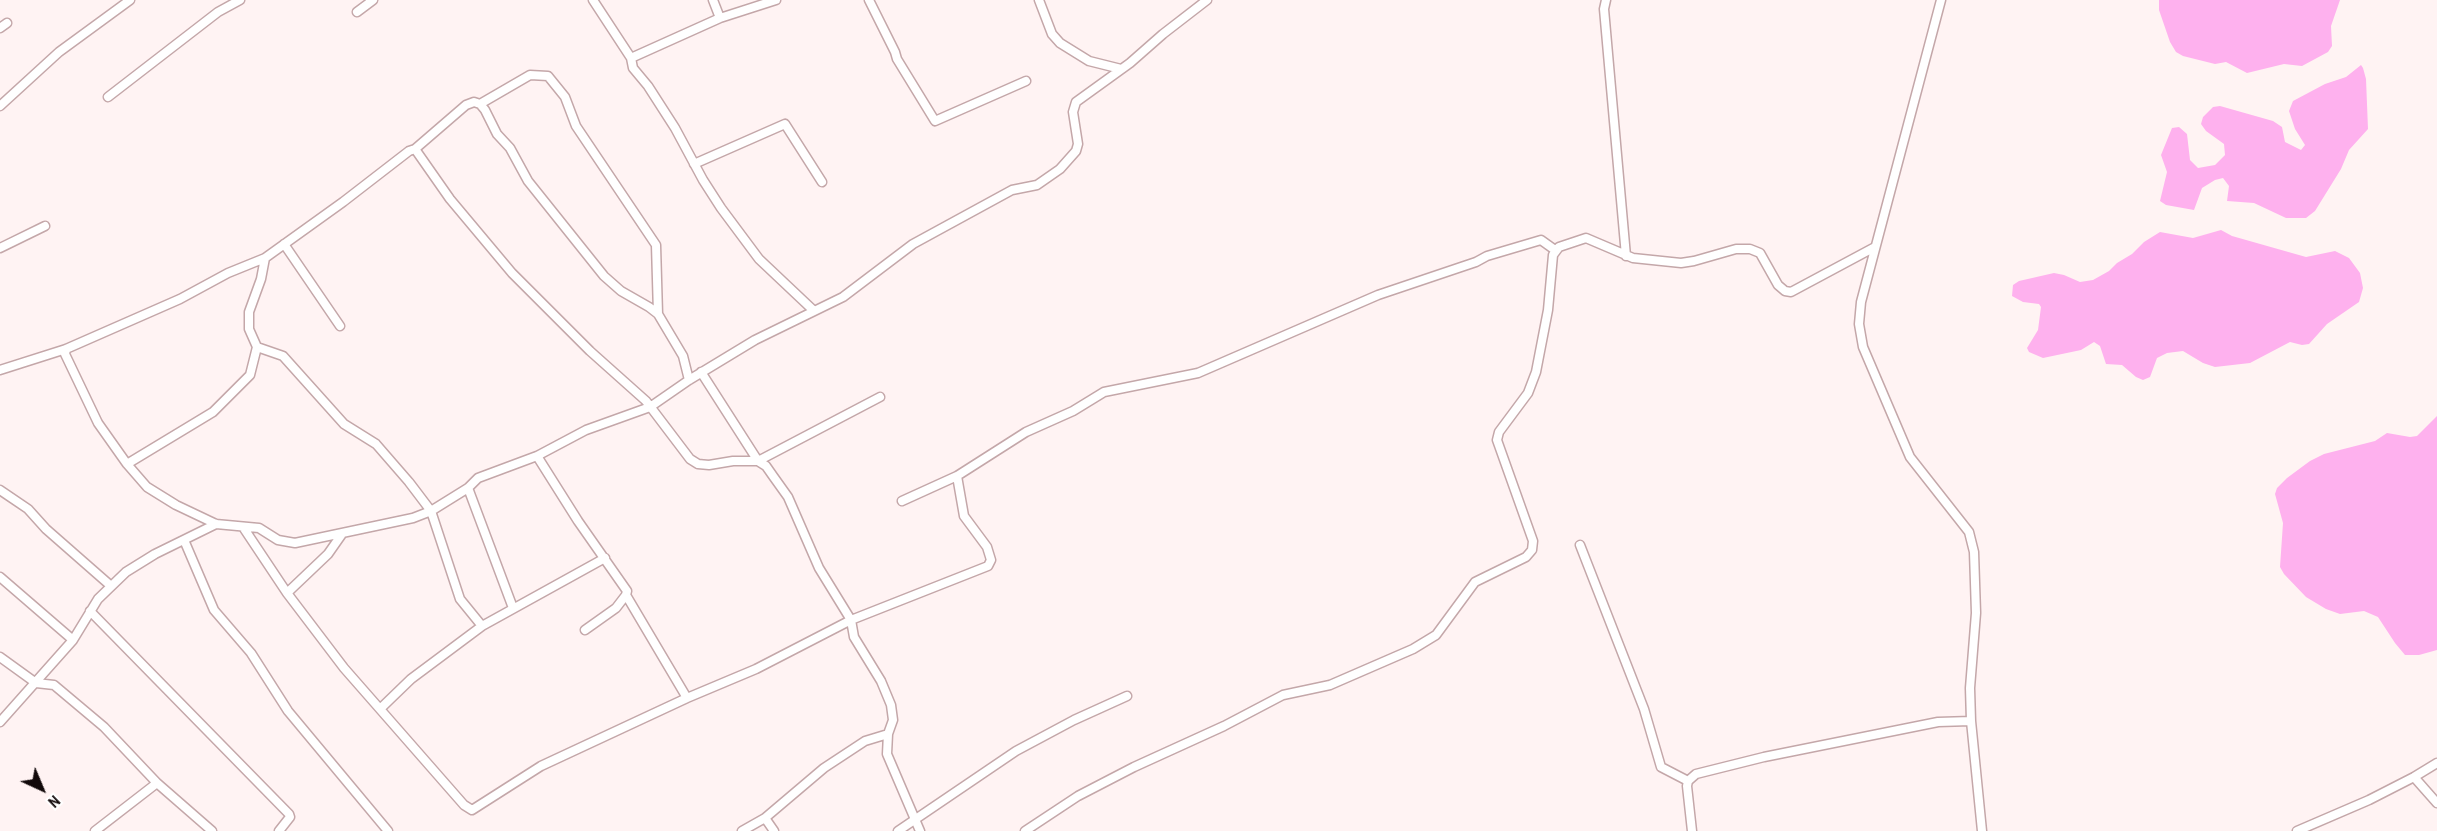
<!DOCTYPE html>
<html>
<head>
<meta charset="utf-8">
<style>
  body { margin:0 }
  #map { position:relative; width:2437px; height:831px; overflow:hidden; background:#fff3f3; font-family:"Archivo Narrow",sans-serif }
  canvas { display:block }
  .north { position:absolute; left:12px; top:759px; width:60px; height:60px; -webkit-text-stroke:4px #fff; paint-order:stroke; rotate:136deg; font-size:16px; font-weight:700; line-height:24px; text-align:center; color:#12090a }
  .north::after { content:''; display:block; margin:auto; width:21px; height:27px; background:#12090a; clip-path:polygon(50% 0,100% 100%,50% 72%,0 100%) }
</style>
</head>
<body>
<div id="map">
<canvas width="2437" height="831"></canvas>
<div class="north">N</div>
</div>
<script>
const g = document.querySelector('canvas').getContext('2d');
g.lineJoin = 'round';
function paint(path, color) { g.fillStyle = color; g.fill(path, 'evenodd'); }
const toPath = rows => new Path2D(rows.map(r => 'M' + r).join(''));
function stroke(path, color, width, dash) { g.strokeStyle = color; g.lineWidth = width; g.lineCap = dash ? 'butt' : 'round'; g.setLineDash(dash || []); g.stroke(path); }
paint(toPath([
  [2159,0,2340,0,2331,26,2332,46,2328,52,2302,66,2284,64,2247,73,2226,62,2215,64,2183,56,2176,52,2170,42,2159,10],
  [2361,65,2363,68,2366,79,2368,129,2349,150,2341,169,2315,211,2306,218,2286,218,2254,203,2227,201,2229,186,2223,178,2215,180,2202,188,2194,210,2166,205,2160,201,2167,172,2161,155,2172,128,2179,127,2187,134,2190,160,2198,168,2215,165,2225,155,2224,144,2206,131,2201,124,2203,117,2213,107,2220,106,2273,121,2282,127,2285,142,2301,150,2305,145,2295,129,2289,111,2293,101,2325,84,2346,77],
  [2221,230,2232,236,2306,257,2335,251,2349,258,2360,273,2363,288,2359,302,2327,324,2309,344,2302,345,2290,342,2250,363,2215,367,2203,363,2183,351,2167,353,2157,358,2150,377,2143,380,2136,377,2122,365,2106,364,2100,346,2094,342,2081,350,2043,358,2029,352,2027,348,2038,330,2041,307,2039,304,2023,302,2012,296,2013,285,2019,281,2054,273,2064,275,2080,282,2093,280,2109,271,2117,263,2132,254,2144,242,2160,232,2193,238],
  [2437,416,2437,650,2419,655,2405,655,2395,643,2378,617,2364,611,2340,614,2326,609,2306,597,2284,574,2280,567,2283,523,2275,494,2277,488,2287,478,2310,461,2324,454,2375,441,2387,433,2410,437,2417,436]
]), '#feb1ee');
const minor = toPath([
  [593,0,631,58,633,68,648,86,675,128,703,180,721,208,759,259,813,310],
  [713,0,720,18],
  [869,0,895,52,897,59,935,121,1026,81],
  [1039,0,1052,34,1060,43,1089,61,1121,69],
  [1606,0,1604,9,1626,256],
  [1941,0,1861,302,1859,324,1863,347,1910,457,1969,532,1974,552,1976,613,1970,688,1971,721,1982,831],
  [357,12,373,0],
  [0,28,7,23],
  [631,58,720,18,776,0],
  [108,97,218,12,240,0],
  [480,104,530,75,548,76,565,97,576,126,656,245,658,314],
  [0,106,59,52,130,0],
  [415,149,466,105,474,102,480,104,485,110,497,134,510,148,528,181,604,276,621,291,649,307,658,314,683,356,689,380],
  [694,164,785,124,822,182],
  [284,244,340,326],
  [0,248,45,226],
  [257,347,283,356,344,424,376,444,409,482,431,511,460,599,482,626],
  [66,349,65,354,98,423,127,464,147,487,176,505,216,524,259,528,278,540,295,543,413,518,431,511,468,488,478,478,537,456,586,430,650,407,689,380,755,340,843,297,913,244,1012,190,1037,185,1060,169,1076,151,1078,144,1073,112,1076,102,1130,63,1163,34,1207,0],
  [0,370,66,349,180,299,228,273,265,258,343,202,409,151,415,149,450,199,512,273,590,351,646,401,690,459,698,464,709,465,733,461,758,461,766,466,773,476,788,497,819,568,851,620,854,637,881,681,891,705,893,720,888,734,887,754,920,831],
  [701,372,758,461,880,397],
  [537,456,578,521,627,591,626,595,616,608,585,630],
  [127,464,213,412,250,375,257,347,249,329,249,312,261,279,265,258],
  [468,488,513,608],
  [0,490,28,509,46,529,111,586],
  [902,501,957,476,1026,432,1073,411,1104,392,1198,373,1378,295,1476,262,1487,256,1541,240,1555,250],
  [243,527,287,593,344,668,464,805,472,810,541,766,687,698,756,669,851,620,988,566,991,560,987,547,964,516,957,476],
  [184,540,214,610,251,653,288,711,388,831],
  [1580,545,1644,709,1661,767,1688,781],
  [0,577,73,640],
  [287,593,328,554,342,534],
  [626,595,687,698],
  [90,611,289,814,290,817,279,831],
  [0,657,36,683,54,685,104,727,157,783,212,831],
  [381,708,411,679,482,626,605,558],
  [0,722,73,640,98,599,126,572,155,554,216,524],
  [2414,777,2437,803],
  [765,818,774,831],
  [95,831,157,783],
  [742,831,765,818,824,768,865,741,888,734],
  [898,831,1016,751,1074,720,1127,696],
  [1025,831,1078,796,1134,767,1224,726,1283,695,1330,685,1413,649,1436,635,1475,582,1526,557,1532,550,1533,541,1497,440,1499,432,1528,393,1536,372,1548,310,1553,255,1559,247,1586,238,1633,258,1681,263,1694,261,1736,249,1750,249,1760,253,1778,285,1785,291,1791,292,1875,247],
  [1692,831,1687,786,1688,781,1696,774,1764,757,1938,722,1971,721],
  [2297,831,2369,800,2414,777,2437,763]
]);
stroke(minor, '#c4a7a9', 11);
stroke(minor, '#fff', 8);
</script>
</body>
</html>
